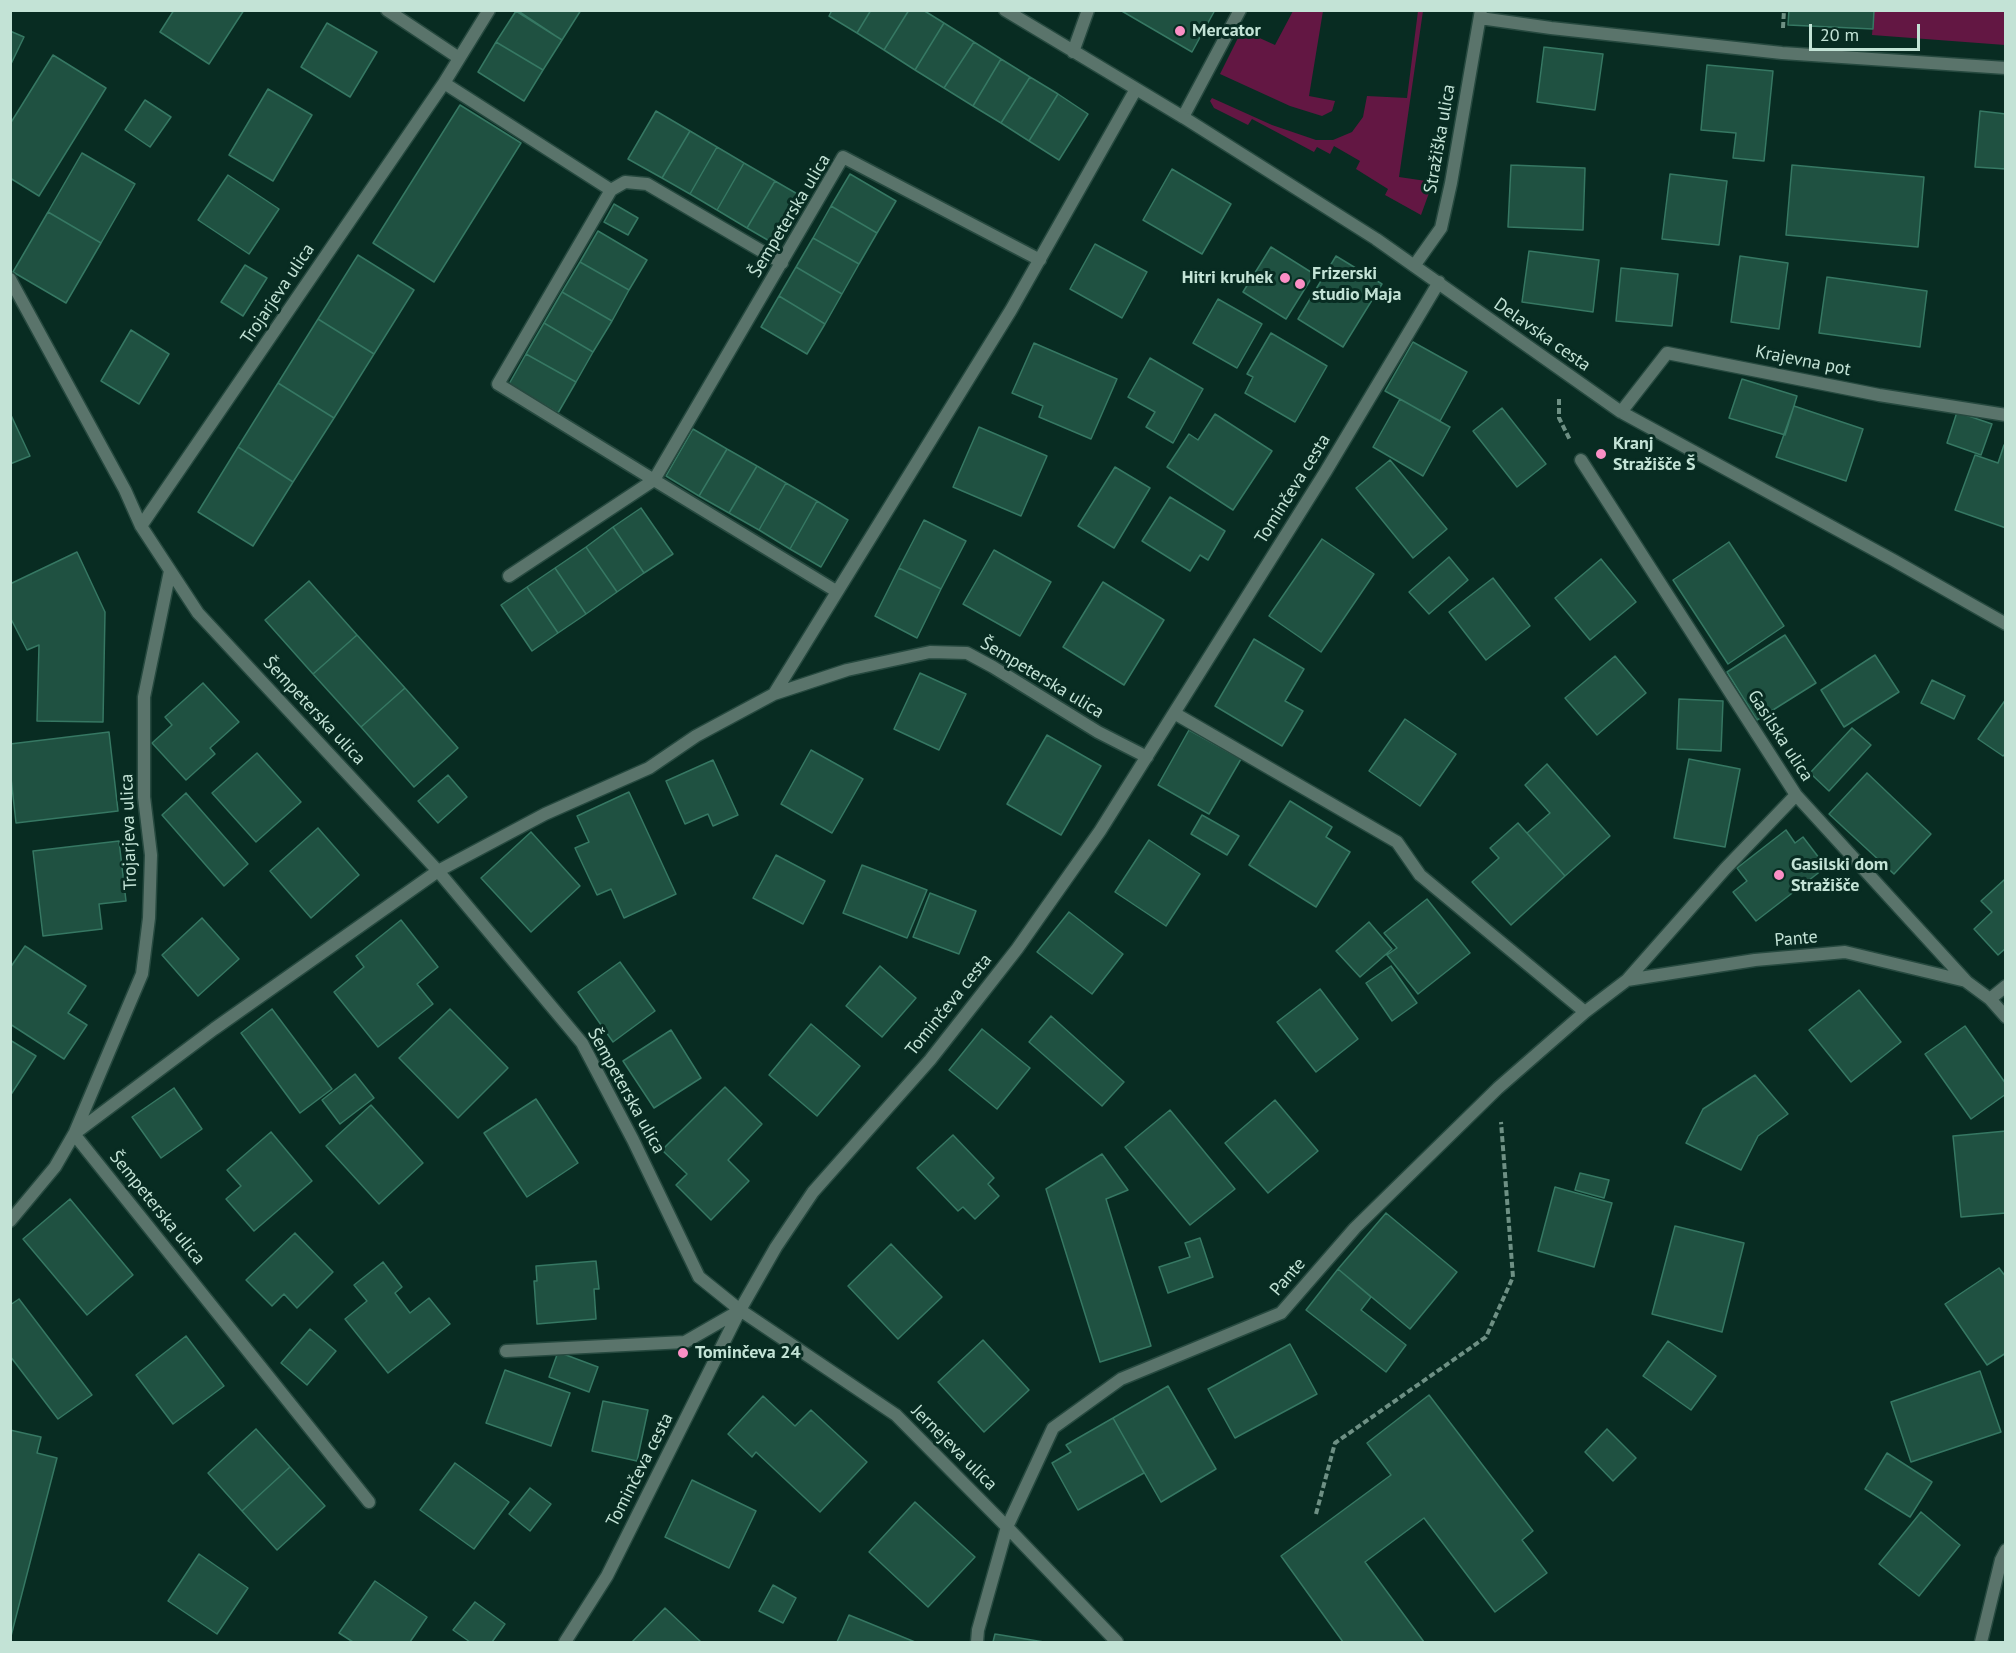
<!DOCTYPE html>
<html>
<head>
<meta charset="utf-8">
<style>
  body { margin:0 }
  #map { position:relative; width:2016px; height:1653px; overflow:hidden; background:#082c22; font-family:"PT Sans",sans-serif }
  canvas { display:block }
  .frame { position:absolute; inset:0; border:12px solid #c3e3d6; pointer-events:none }
  .scale { position:absolute; left:1809px; top:24px; width:111px; height:27px; box-sizing:border-box; border:3px solid #c3e3d6; border-top:0; padding-left:8px; font-size:18px; line-height:21px; white-space:nowrap; color:#c3e3d6; -webkit-text-stroke:4px #082c22; paint-order:stroke }
</style>
</head>
<body>
<div id="map">
<canvas width="2016" height="1653"></canvas>
<div class="frame"></div>
<div class="scale">20 m</div>
</div>
<script>
const g = document.querySelector('canvas').getContext('2d');
g.lineJoin = 'round';
function paint(path, color) { g.fillStyle = color; g.fill(path, 'evenodd'); }
const toPath = rows => new Path2D(rows.map(r => 'M' + r).join(''));
function stroke(path, color, width, dash) { g.strokeStyle = color; g.lineWidth = width; g.lineCap = dash ? 'butt' : 'round'; g.setLineDash(dash || []); g.stroke(path); }
function drawText(font, color, halo, rows, align = 'center') {
  g.font = font + ' "PT Sans",sans-serif'; g.lineWidth = 6; g.setLineDash([]); g.textBaseline = 'middle'; g.strokeStyle = halo; g.fillStyle = color; for (const [text, x, y, turn = 0] of rows) {
    g.save(); g.translate(x, y); g.rotate((+turn || 0) * Math.PI / 180); g.textAlign = isNaN(turn) ? turn : align; if (halo) g.strokeText(text, 0, 0); g.fillText(text, 0, 0); g.restore();
  }
}
paint(toPath([
  [1293,11,1323,11,1309,96,1335,101,1332,111,1322,116,1290,106,1220,74,1242,30,1275,45],
  [1418,11,1423,11,1399,177,1433,182,1421,215,1385,195,1388,189,1356,169,1360,161,1334,146,1330,154,1317,147,1314,152,1252,119,1248,125,1214,108,1210,101,1212,98,1272,125,1316,140,1333,140,1352,132,1363,117,1367,96,1407,98],
  [1874,11,2005,11,2005,45,1872,35]
]), '#631743');
const building = toPath([
  [174,10,244,10,209,64,160,32,174,10],
  [517,10,581,10,562,40,517,10],
  [832,10,871,10,857,33,829,16,832,10],
  [871,10,909,10,884,50,857,33,871,10],
  [909,10,923,10,944,23,915,70,884,50,909,10],
  [1120,10,1215,10,1192,52,1120,10],
  [1789,10,1874,10,1873,29,1788,25,1789,10],
  [516,11,562,40,543,70,496,42,516,11],
  [327,23,377,52,350,97,301,67,327,23],
  [944,23,974,42,944,88,915,70,944,23],
  [10,31,24,37,10,66,10,31],
  [496,42,543,70,524,101,478,72,496,42],
  [974,42,1001,59,973,106,944,88,974,42],
  [1544,47,1603,54,1595,110,1537,102,1544,47],
  [53,55,106,88,39,196,10,178,10,124,53,55],
  [1001,59,1030,77,1001,123,973,106,1001,59],
  [1707,65,1773,71,1764,161,1733,158,1736,133,1701,130,1707,65],
  [1030,77,1058,94,1029,141,1001,123,1030,77],
  [268,89,312,115,273,181,229,155,268,89],
  [1058,94,1088,114,1059,160,1029,141,1058,94],
  [145,100,171,117,150,147,125,130,145,100],
  [460,105,521,143,434,282,373,243,460,105],
  [656,111,690,131,662,178,628,159,656,111],
  [1980,111,2006,114,2006,169,1975,167,1980,111],
  [690,131,717,147,690,194,662,178,690,131],
  [717,147,744,163,717,210,690,194,717,147],
  [82,153,135,184,101,243,48,212,82,153],
  [744,163,775,181,747,228,717,210,744,163],
  [1511,165,1585,168,1583,230,1508,227,1511,165],
  [1792,165,1924,177,1918,247,1786,235,1792,165],
  [1172,169,1231,204,1202,254,1143,220,1172,169],
  [850,174,896,201,877,233,831,206,850,174],
  [1670,174,1727,181,1719,245,1662,239,1670,174],
  [228,175,279,209,249,254,198,220,228,175],
  [775,181,806,199,778,246,747,228,775,181],
  [614,204,638,218,628,235,604,222,614,204],
  [831,206,877,233,859,264,813,238,831,206],
  [48,212,101,243,66,303,13,272,48,212],
  [598,231,647,260,629,290,580,262,598,231],
  [813,238,859,264,842,294,796,267,813,238],
  [1095,244,1147,272,1122,318,1070,289,1095,244],
  [1271,247,1314,274,1286,319,1243,292,1271,247],
  [1529,251,1599,260,1593,312,1522,302,1529,251],
  [358,255,414,290,374,354,318,319,358,255],
  [1336,256,1382,284,1343,347,1298,319,1336,256],
  [1740,256,1788,263,1779,329,1731,322,1740,256],
  [580,262,629,290,612,321,562,292,580,262],
  [245,265,267,278,243,316,221,302,245,265],
  [796,267,842,294,825,324,779,296,796,267],
  [1621,268,1678,274,1672,326,1616,321,1621,268],
  [1827,277,1927,291,1920,347,1819,333,1827,277],
  [562,292,612,321,593,352,544,323,562,292],
  [779,296,825,324,807,354,761,327,779,296],
  [1218,299,1262,324,1237,368,1193,343,1218,299],
  [318,319,374,354,334,418,278,383,318,319],
  [544,323,593,352,576,382,526,354,544,323],
  [131,330,169,354,139,404,101,381,131,330],
  [1271,333,1327,366,1295,422,1245,393,1253,377,1247,374,1271,333],
  [1413,342,1467,372,1440,421,1385,391,1413,342],
  [1034,343,1117,379,1091,439,1039,417,1043,406,1012,393,1034,343],
  [526,354,576,382,558,413,509,384,526,354],
  [1150,358,1203,389,1173,443,1146,427,1155,412,1128,397,1150,358],
  [1742,379,1797,396,1785,435,1729,418,1742,379],
  [278,383,334,418,293,482,238,447,278,383],
  [1400,399,1450,427,1423,476,1373,447,1400,399],
  [1794,406,1863,429,1846,481,1776,457,1794,406],
  [1502,408,1546,464,1517,487,1473,431,1502,408],
  [1957,412,1992,424,1981,455,1947,443,1957,412],
  [10,413,30,456,10,464,10,413],
  [1215,414,1272,451,1233,510,1167,467,1189,434,1198,440,1215,414],
  [979,427,1047,456,1021,516,953,487,979,427],
  [693,429,727,449,699,496,666,476,693,429],
  [2004,445,2006,446,2006,528,1955,510,1975,455,1998,463,2004,445],
  [238,447,293,482,253,546,198,512,238,447],
  [727,449,757,466,729,513,699,496,727,449],
  [1390,460,1447,529,1413,558,1356,488,1390,460],
  [757,466,786,483,759,530,729,513,757,466],
  [1115,467,1150,488,1114,548,1078,526,1115,467],
  [786,483,817,501,790,549,759,530,786,483],
  [1170,497,1225,531,1208,560,1200,555,1190,571,1142,541,1170,497],
  [817,501,848,520,821,567,790,549,817,501],
  [641,508,673,554,644,573,613,527,641,508],
  [924,520,966,541,941,589,899,568,924,520],
  [613,527,644,573,617,592,586,547,613,527],
  [1322,539,1374,574,1321,652,1269,616,1322,539],
  [1729,542,1784,626,1728,664,1673,580,1729,542],
  [586,547,617,592,586,614,555,568,586,547],
  [994,550,1051,582,1020,636,963,604,994,550],
  [77,552,105,612,103,722,37,721,39,645,27,650,10,617,10,584,77,552],
  [1449,557,1468,580,1429,614,1409,592,1449,557],
  [1601,559,1636,602,1590,640,1555,598,1601,559],
  [555,568,586,614,558,633,527,587,555,568],
  [899,568,941,589,917,638,875,616,899,568],
  [1493,578,1530,626,1486,660,1449,612,1493,578],
  [309,581,357,635,313,674,265,620,309,581],
  [1103,582,1164,620,1124,685,1063,647,1103,582],
  [527,587,558,633,532,651,501,605,527,587],
  [357,635,405,688,361,727,313,674,357,635],
  [1785,635,1816,683,1757,720,1727,672,1785,635],
  [1254,639,1304,669,1285,701,1303,711,1282,746,1215,706,1254,639],
  [1875,655,1899,692,1844,727,1821,690,1875,655],
  [1615,656,1646,693,1597,735,1565,698,1615,656],
  [920,673,966,694,939,750,894,729,920,673],
  [1932,680,1965,696,1954,719,1921,703,1932,680],
  [203,683,239,722,210,748,215,754,186,780,152,743,172,725,165,717,203,683],
  [405,688,458,748,414,787,361,727,405,688],
  [1679,699,1723,701,1721,751,1677,749,1679,699],
  [2006,699,2006,753,2003,756,1978,739,2006,699],
  [1405,719,1456,754,1420,806,1369,771,1405,719],
  [1852,728,1871,745,1829,791,1810,773,1852,728],
  [1189,730,1241,759,1209,814,1158,785,1189,730],
  [109,732,118,811,16,823,10,769,10,744,109,732],
  [1047,735,1101,766,1061,835,1007,804,1047,735],
  [811,750,863,779,832,833,781,804,811,750],
  [257,753,301,802,256,842,212,793,257,753],
  [1689,759,1740,769,1725,847,1674,838,1689,759],
  [713,760,738,815,713,826,708,814,685,824,666,781,713,760],
  [1547,764,1610,836,1565,876,1527,833,1550,813,1525,785,1547,764],
  [1867,773,1931,834,1894,874,1829,814,1867,773],
  [448,775,467,797,438,823,418,801,448,775],
  [629,792,676,894,624,918,611,889,597,895,575,848,589,842,577,816,629,792],
  [186,793,248,864,224,886,162,815,186,793],
  [1290,801,1332,827,1326,837,1350,852,1316,907,1249,865,1290,801],
  [1202,815,1239,836,1227,855,1191,834,1202,815],
  [1518,823,1565,876,1511,925,1472,882,1499,858,1490,848,1518,823],
  [318,828,359,875,311,918,270,871,318,828],
  [1786,830,1795,843,1803,837,1826,867,1756,921,1733,892,1747,881,1737,868,1786,830],
  [531,832,580,886,531,932,481,878,531,832],
  [1149,840,1200,874,1166,926,1115,892,1149,840],
  [119,841,126,901,99,904,102,929,43,936,33,851,119,841],
  [776,855,825,881,803,924,753,898,776,855],
  [862,865,927,890,907,938,843,913,862,865],
  [2004,880,2006,882,2006,948,1998,955,1974,929,1992,912,1981,901,2004,880],
  [930,893,976,911,959,954,913,937,930,893],
  [1427,899,1470,953,1418,994,1387,955,1397,948,1384,933,1427,899],
  [1069,912,1123,954,1092,994,1037,952,1069,912],
  [202,918,239,959,198,996,162,955,202,918],
  [401,920,438,967,417,984,433,1004,378,1047,334,992,364,967,356,956,401,920],
  [1369,922,1392,949,1360,977,1336,951,1369,922],
  [25,946,86,986,68,1013,87,1025,64,1059,10,1024,10,968,25,946],
  [620,962,655,1011,613,1042,578,992,620,962],
  [880,966,916,998,882,1037,846,1006,880,966],
  [1391,966,1417,1003,1392,1021,1366,983,1391,966],
  [1320,989,1358,1039,1316,1072,1277,1022,1320,989],
  [1859,990,1901,1042,1851,1082,1809,1030,1859,990],
  [272,1009,332,1089,300,1113,241,1033,272,1009],
  [450,1009,508,1068,458,1118,399,1058,450,1009],
  [1051,1016,1124,1082,1102,1106,1029,1042,1051,1016],
  [811,1024,860,1066,817,1116,769,1075,811,1024],
  [1965,1026,2006,1084,2006,1094,1971,1119,1925,1054,1965,1026],
  [982,1029,1030,1068,997,1109,949,1070,982,1029],
  [671,1030,701,1078,654,1108,623,1061,671,1030],
  [10,1040,36,1056,10,1096,10,1040],
  [355,1074,374,1098,340,1124,322,1100,355,1074],
  [1755,1075,1788,1114,1758,1136,1741,1170,1686,1143,1703,1109,1755,1075],
  [725,1087,762,1124,728,1160,749,1181,711,1220,676,1185,687,1174,662,1150,725,1087],
  [174,1088,202,1129,161,1158,132,1117,174,1088],
  [536,1099,578,1163,527,1197,484,1133,536,1099],
  [1275,1100,1318,1151,1268,1193,1225,1143,1275,1100],
  [371,1105,423,1163,379,1204,326,1146,371,1105],
  [1170,1110,1235,1189,1190,1225,1125,1147,1170,1110],
  [2006,1131,2006,1213,1961,1217,1953,1136,2006,1131],
  [271,1132,312,1181,254,1231,226,1199,241,1186,227,1170,271,1132],
  [953,1135,994,1178,988,1184,999,1196,975,1219,963,1207,958,1211,917,1168,953,1135],
  [1102,1154,1128,1190,1106,1199,1151,1346,1100,1362,1046,1189,1102,1154],
  [1580,1173,1609,1180,1604,1198,1575,1190,1580,1173],
  [1555,1187,1612,1203,1594,1267,1538,1251,1555,1187],
  [70,1199,133,1275,87,1315,23,1239,70,1199],
  [1386,1213,1457,1272,1410,1329,1338,1269,1386,1213],
  [1675,1226,1744,1243,1722,1332,1652,1314,1675,1226],
  [295,1233,333,1272,297,1308,284,1294,272,1306,246,1280,295,1233],
  [1200,1238,1213,1277,1168,1293,1159,1267,1190,1257,1185,1243,1200,1238],
  [891,1244,942,1297,898,1339,848,1286,891,1244],
  [596,1261,599,1289,594,1289,596,1319,537,1324,534,1281,537,1281,536,1266,596,1261],
  [383,1262,402,1287,395,1293,410,1313,429,1298,450,1324,388,1373,345,1319,367,1301,354,1285,383,1262],
  [1999,1268,2006,1277,2006,1353,1987,1365,1945,1304,1999,1268],
  [1338,1269,1371,1297,1361,1310,1406,1345,1386,1372,1306,1310,1338,1269],
  [19,1299,92,1395,58,1419,10,1356,10,1305,19,1299],
  [310,1329,336,1351,307,1385,281,1363,310,1329],
  [186,1336,224,1386,173,1424,136,1375,186,1336],
  [983,1340,1029,1390,984,1432,938,1382,983,1340],
  [1668,1341,1716,1376,1691,1410,1643,1376,1668,1341],
  [1290,1344,1317,1394,1235,1438,1208,1389,1290,1344],
  [558,1352,598,1367,589,1392,549,1377,558,1352],
  [505,1370,570,1393,551,1446,486,1423,505,1370],
  [1980,1371,2001,1432,1911,1462,1891,1402,1980,1371],
  [1168,1386,1216,1469,1161,1502,1113,1418,1168,1386],
  [1429,1395,1533,1531,1522,1540,1547,1573,1495,1612,1424,1518,1365,1562,1424,1642,1343,1642,1281,1556,1391,1475,1367,1443,1429,1395],
  [763,1396,795,1426,811,1410,867,1462,820,1512,756,1452,752,1457,728,1434,763,1396],
  [603,1401,648,1410,637,1461,592,1451,603,1401],
  [1113,1418,1144,1473,1078,1510,1052,1463,1071,1452,1066,1445,1113,1418],
  [256,1429,290,1467,242,1511,208,1473,256,1429],
  [1607,1429,1636,1458,1613,1481,1585,1452,1607,1429],
  [10,1430,41,1437,37,1453,57,1458,10,1640,10,1430],
  [1887,1453,1932,1482,1910,1517,1865,1489,1887,1453],
  [455,1463,509,1502,474,1549,420,1510,455,1463],
  [290,1467,325,1506,277,1550,242,1511,290,1467],
  [692,1480,756,1511,729,1568,665,1537,692,1480],
  [530,1488,551,1504,530,1531,509,1514,530,1488],
  [915,1502,975,1557,928,1607,869,1552,915,1502],
  [1921,1512,1960,1545,1919,1596,1879,1564,1921,1512],
  [199,1554,248,1588,217,1634,168,1601,199,1554],
  [375,1581,427,1617,410,1642,353,1642,339,1633,375,1581],
  [773,1585,796,1598,783,1623,759,1611,773,1585],
  [475,1602,505,1624,492,1642,470,1642,453,1630,475,1602],
  [665,1608,701,1642,632,1642,665,1608],
  [849,1615,915,1642,837,1642,849,1615],
  [995,1634,1044,1642,993,1642,995,1634]
]);
paint(building, '#1f5141');
stroke(building, '#367863', 1.5);
const lane = toPath([
  [1183,117,1240,10]
]);
const street = toPath([
  [387,10,459,58],
  [1005,10,1183,117,1376,239,1621,412,1893,560,2006,624],
  [1480,18,1551,28,1782,53,2006,68],
  [1073,52,1088,10],
  [444,83,611,190,625,182,647,184,782,263],
  [1414,266,1441,228,1451,183,1481,10],
  [10,279,125,490,141,526,198,613,438,871,582,1043,633,1140,699,1277,740,1310,896,1415,1007,1527,1117,1642],
  [1621,412,1667,353,1879,395,2006,415],
  [1581,460,1796,795,1967,982,1990,999,2006,1017],
  [141,526,444,83,489,10],
  [509,576,654,480,498,384,611,190],
  [836,591,654,480,843,157,1040,260],
  [774,694,847,670,930,652,967,653,993,667,1098,732,1147,757],
  [1174,713,1397,842,1420,875,1585,1012],
  [1627,980,1755,960,1845,952,1966,981],
  [1990,999,2006,986],
  [75,1132,142,974,149,918,151,855,144,797,144,697,170,571],
  [74,1134,369,1502],
  [10,1221,55,1167,74,1134,214,1029,438,871,545,814,649,768,696,736,774,694,1011,310,1136,89],
  [506,1351,685,1342,739,1311],
  [565,1642,607,1576,740,1310,776,1247,813,1192,930,1060,974,1004,1017,949,1100,831,1326,471,1439,282],
  [977,1642,978,1630,1007,1527,1053,1428,1121,1379,1281,1313,1355,1228,1498,1088,1585,1012,1627,980,1725,869,1796,795],
  [1981,1642,2001,1560,2006,1550]
]);
stroke(lane, '#26493f', 15);
stroke(street, '#26493f', 15);
stroke(toPath([
  [1783,28,1784,10],
  [1559,399,1559,418,1570,440],
  [1316,1514,1335,1443,1486,1337,1513,1277,1501,1122]
]), '#6e9084', 4, [6, 3]);
stroke(lane, '#5a746b', 12);
stroke(street, '#5a746b', 12);
for (const [x, y, r, color] of [
  [1180,31,6,"#fb8fc5"],
  [1285,278,6,"#fb8fc5"],
  [1300,284,6,"#fb8fc5"],
  [1601,454,6,"#fb8fc5"],
  [1779,875,6,"#fb8fc5"],
  [683,1353,6,"#fb8fc5"]
]) { const dot = new Path2D(); dot.arc(x, y, r, 0, 2 * Math.PI); g.fillStyle = color; g.fill(dot); stroke(dot, '#082c22', 2); }
drawText('bold 18px', '#c3e3d6', '#082c22', [
  ["Mercator",1192,31],
  ["Frizerski",1312,274],
  ["studio Maja",1312,295],
  ["Hitri kruhek",1273,278,"right"],
  ["Kranj",1613,444],
  ["Stražišče Š",1613,465],
  ["Gasilski dom",1791,865],
  ["Stražišče",1791,886],
  ["Tominčeva 24",695,1353]
], 'left');
drawText('18px', '#c3e3d6', '#082c22', [
  ["Stražiška ulica",1440,139,-80],
  ["Šempeterska ulica",790,216,-59],
  ["Trojarjeva ulica",278,294,-56],
  ["Delavska cesta",1542,335,35],
  ["Krajevna pot",1803,361,11],
  ["Tominčeva cesta",1293,489,-58],
  ["Šempeterska ulica",1042,678,31],
  ["Šempeterska ulica",314,711,47],
  ["Gasilska ulica",1780,736,57],
  ["Trojarjeva ulica",129,832,-92],
  ["Pante",1796,939,-5],
  ["Tominčeva cesta",949,1005,-51],
  ["Šempeterska ulica",626,1091,61],
  ["Šempeterska ulica",157,1208,51],
  ["Pante",1288,1277,-49],
  ["Jernejeva ulica",954,1448,45],
  ["Tominčeva cesta",640,1470,-63]
]);
</script>
</body>
</html>
